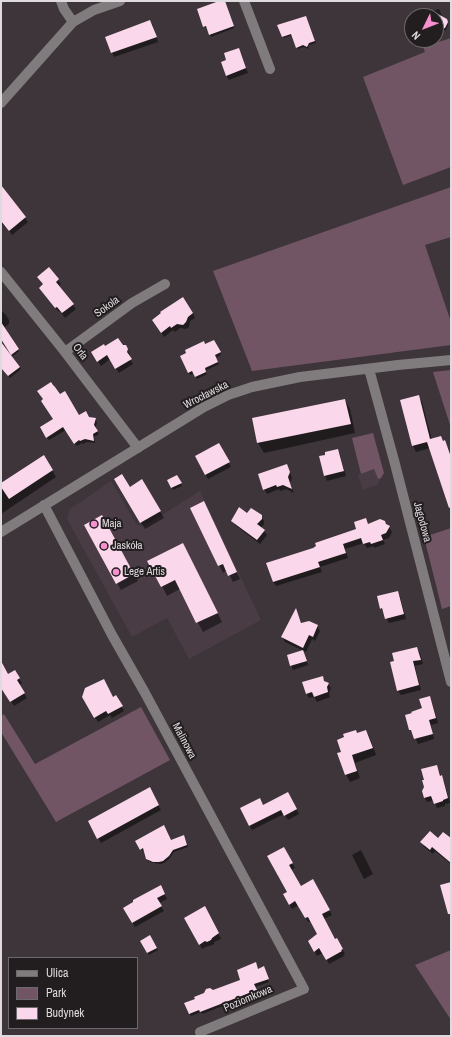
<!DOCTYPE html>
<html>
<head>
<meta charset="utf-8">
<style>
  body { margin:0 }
  #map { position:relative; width:452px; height:1037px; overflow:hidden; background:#3d3539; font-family:"Archivo Narrow",sans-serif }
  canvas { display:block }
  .frame { position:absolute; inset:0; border:2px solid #dfdadd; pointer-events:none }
  .legend { position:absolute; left:8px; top:957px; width:130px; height:72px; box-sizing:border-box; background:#221e20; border:1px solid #6e696c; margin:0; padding:5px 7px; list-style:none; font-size:12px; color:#dfdadd }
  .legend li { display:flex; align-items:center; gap:8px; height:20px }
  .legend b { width:20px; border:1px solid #6e696c }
  .north { position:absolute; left:404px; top:8px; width:40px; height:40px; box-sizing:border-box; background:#221e20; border:1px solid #6e696c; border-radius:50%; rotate:227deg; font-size:11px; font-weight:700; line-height:16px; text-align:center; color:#dfdadd }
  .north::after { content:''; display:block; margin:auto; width:14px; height:18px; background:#f790ce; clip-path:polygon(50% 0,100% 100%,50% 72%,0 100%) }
</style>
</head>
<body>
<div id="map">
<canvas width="452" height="1037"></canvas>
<div class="frame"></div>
<ul class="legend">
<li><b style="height:5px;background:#807c7e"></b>Ulica</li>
<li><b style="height:11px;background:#715565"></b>Park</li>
<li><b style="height:11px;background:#fad7ea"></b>Budynek</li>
</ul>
<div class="north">N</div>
</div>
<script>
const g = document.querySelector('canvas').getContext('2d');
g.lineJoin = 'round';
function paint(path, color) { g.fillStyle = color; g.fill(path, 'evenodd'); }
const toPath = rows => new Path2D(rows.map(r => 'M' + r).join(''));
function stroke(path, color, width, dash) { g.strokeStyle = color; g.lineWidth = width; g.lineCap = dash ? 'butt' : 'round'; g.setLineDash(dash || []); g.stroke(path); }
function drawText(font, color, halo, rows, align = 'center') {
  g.font = font + ' "Archivo Narrow",sans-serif'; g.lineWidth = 4; g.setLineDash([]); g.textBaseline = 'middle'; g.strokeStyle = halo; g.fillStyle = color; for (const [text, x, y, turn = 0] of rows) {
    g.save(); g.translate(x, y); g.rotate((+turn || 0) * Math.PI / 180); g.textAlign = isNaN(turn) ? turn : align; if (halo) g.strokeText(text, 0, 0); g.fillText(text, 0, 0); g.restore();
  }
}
paint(toPath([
  [374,469,378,479,381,478,377,485,363,490,358,475],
  [111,481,137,525,144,526,200,491,261,620,189,659,167,618,132,637,67,519,70,509,91,495]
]), '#4a3c44');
paint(toPath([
  [451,38,451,167,403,185,363,77,425,52,423,47],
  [451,187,451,237,425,245,451,322,451,345,252,371,213,271],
  [451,370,451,428,433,372],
  [373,433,384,473,381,478,378,479,374,469,361,474,352,438],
  [451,528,451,606,442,609,424,537],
  [141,707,170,760,56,822,1,732,1,716,4,714,35,764],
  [451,950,451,1020,415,965]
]), '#715565');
paint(toPath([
  [222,1,224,1,225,2,234,28,211,37,207,28,206,28,204,26],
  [425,8,429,12,439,9,443,18,447,22,448,25,446,30,436,34,436,16,420,16,423,15],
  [307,19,316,43,309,45,308,49,304,47,298,49,292,35,284,38,282,36],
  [150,21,153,25,158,42,114,57,112,52],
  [241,54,248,73,229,80,226,75],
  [1,186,28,222,12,235,7,228,6,228,2,224,1,225],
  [38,278,58,280,61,284,59,286,76,309,65,318,60,311,59,312,43,293,40,288,44,285],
  [1,310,6,315,9,320,9,324,1,330],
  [193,313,195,318,190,321,189,327,186,329,180,328,175,332,173,330,164,337,156,324],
  [11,338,19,351,13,356,4,342],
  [214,341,221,355,215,358,219,364,205,371,207,374,197,379,194,373,190,375,181,356],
  [122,346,128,350,130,355,129,357,133,364,119,373,110,359,101,366,92,352,105,347],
  [1,353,20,367,21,369,10,378,1,366],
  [418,396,422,402,432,440,441,437,448,448,451,455,451,495,430,448,416,452,413,446],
  [345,400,350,409,355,433,264,453,258,443,253,419],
  [79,417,95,419,97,422,95,429,99,434,94,437,95,443,87,442,83,444,82,443,77,446,66,430,49,440,41,427],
  [219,444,231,467,208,479,196,456],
  [338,450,340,455,346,476,327,481,325,476,320,457,327,455],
  [287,465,292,478,290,483,294,493,286,489,280,491,279,489,267,494,264,489],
  [52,470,56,477,1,514,1,485],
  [177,476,182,486,173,490,168,480],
  [115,479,129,488,142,481,164,518,145,529],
  [191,508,207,509,240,579,233,582,227,570,223,573],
  [248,515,261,516,264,521,264,524,261,528,264,531,267,535,260,544,235,525,232,521],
  [101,516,138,581,121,590,85,525],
  [365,519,368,525,389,527,392,532,389,538,383,540,385,544,374,548,374,546,367,548,364,543,345,549,348,558,320,567,322,572,276,586,273,582,313,549,357,530],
  [188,554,222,622,203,632,180,589,167,596,162,586],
  [397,592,400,597,406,619,389,623,381,608],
  [296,610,302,624,317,626,320,631,315,641,312,639,306,652,285,642,282,637],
  [417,648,420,653,423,664,415,666,421,690,401,695,398,691,395,661],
  [303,651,308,665,293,670,288,656],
  [14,671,22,683,19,685,27,698,14,706,1,686,1,679],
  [322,677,325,682,328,684,331,688,329,693,330,697,317,702,314,697,309,698,307,694],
  [83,696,113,698,116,696,124,711,112,718,110,715,98,722],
  [430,698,432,702,438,723,431,725,434,739,418,744,414,734,410,730],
  [366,731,370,738,376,755,355,763,360,778,350,782,346,775,339,753,343,752,357,734],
  [436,766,439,771,441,777,442,777,444,781,450,803,445,804,445,806,437,808,434,800,427,802,424,797],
  [150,789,161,810,101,843,89,822],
  [287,793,299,814,288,820,284,814,252,830,241,809,263,806],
  [185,838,188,847,174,852,169,859,164,863,161,864,154,863,148,861,144,850,142,851,136,841,171,841],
  [438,839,451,839,451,864,435,851,433,854,424,847,422,842],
  [284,848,295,868,291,870,301,887,313,881,332,915,324,919,335,940,337,939,345,954,343,955,344,956,329,964,323,953,317,956,309,941,318,935,311,921,308,922,299,905,292,909,284,894,288,892],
  [361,850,373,874,364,879,352,855],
  [160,886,167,899,159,903,164,911,135,927,124,908],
  [208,912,221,939,214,942,214,944,210,946,208,946,202,949,186,918],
  [150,937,158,950,149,955,142,941],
  [258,970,264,970,269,982,255,987,257,993,202,1014,201,1012,191,1016,186,1003,242,980]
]), '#0007');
paint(toPath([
  [219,1,225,1,234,26,209,35,206,26,203,27,197,9],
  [436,13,447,19,448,22,445,28,436,31],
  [306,16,315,41,309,43,307,47,303,45,296,48,291,34,282,37,277,25],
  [150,20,157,37,111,53,105,37],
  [239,48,246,68,226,76,221,62,226,60,224,53],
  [1,185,26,217,9,231,1,221],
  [49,267,59,279,56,282,74,304,62,313,57,307,55,308,39,288,43,284,37,277],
  [183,297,193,313,188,317,186,322,183,325,177,324,171,328,170,326,161,333,152,320,161,313,160,312],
  [1,322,19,349,11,355,1,339],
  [118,338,123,345,126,345,128,349,127,352,132,359,115,369,107,355,97,362,91,352,104,344,105,346],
  [214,340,221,352,215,355,218,362,205,368,206,372,195,377,192,371,188,373,180,356,186,353,185,350,204,341,205,344],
  [1,342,20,367,8,376,1,368],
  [51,382,53,385,55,387,60,394,65,391,79,415,86,411,89,417,96,418,94,425,98,431,93,434,94,441,85,439,80,441,79,440,74,444,63,427,46,438,40,427,53,419,41,401,43,399,37,391],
  [419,395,430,439,441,436,443,441,445,440,451,457,451,507,449,508,427,442,412,446,400,400],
  [345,399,351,424,257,443,252,418],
  [219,443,230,462,205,475,195,456],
  [338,449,344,471,324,476,319,456,325,455,325,452],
  [44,455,53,470,9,499,1,487,1,483],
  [287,464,290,472,288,477,292,489,283,485,277,487,276,485,263,490,258,474],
  [122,474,130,487,142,479,161,511,140,523,114,479],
  [177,475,182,483,171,488,167,480],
  [204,501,237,572,228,576,223,564,218,566,190,508],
  [239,507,247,513,251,508,262,515,262,519,257,524,265,530,257,540,231,521],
  [102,515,134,574,116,584,84,525],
  [366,518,368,524,380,519,385,521,386,524,390,526,386,533,381,535,383,540,371,544,370,542,363,544,361,538,343,544,346,553,318,562,320,567,273,582,266,563,313,548,316,546,315,543,356,529,354,522],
  [183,543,218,613,196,623,175,580,161,587,147,561],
  [398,591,404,614,385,619,382,608,380,609,377,596],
  [296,608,301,623,309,621,318,625,313,637,309,635,303,648,281,637],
  [417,647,421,660,413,661,419,685,397,691,390,662,394,661,392,653],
  [303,650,307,661,290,666,287,655],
  [1,661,8,674,15,670,20,678,17,680,25,693,10,702,1,688],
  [323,676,324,681,329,683,327,687,328,692,314,697,312,692,306,694,302,682],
  [104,679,113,697,116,695,123,706,108,714,106,711,94,718,82,697,85,688],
  [430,696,436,718,429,720,433,734,414,739,411,730,409,730,405,715,412,713,411,712,422,708,419,699],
  [356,730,357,733,366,730,373,748,352,755,357,771,345,775,337,753,341,752,337,740,344,737,343,734],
  [437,765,440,776,442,775,448,798,443,800,443,801,434,804,431,796,424,798,422,791,424,787,422,780,424,780,421,769],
  [150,787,159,805,97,839,88,821],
  [288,792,297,809,284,816,281,810,249,826,240,808,260,798,263,805],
  [164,825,171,840,184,835,187,845,173,850,169,856,163,861,159,862,153,862,146,859,143,848,140,850,135,841],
  [430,831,438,838,443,832,451,838,451,863,432,847,430,850,420,842],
  [284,847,293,863,289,865,301,886,313,879,330,910,322,914,335,939,337,938,343,949,341,950,342,951,326,960,319,948,314,952,308,941,317,934,308,917,305,918,295,901,289,905,283,894,287,892,267,856],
  [451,882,451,914,448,914,440,885],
  [161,885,165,894,157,898,162,906,132,923,123,908,133,902,133,900],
  [205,906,219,933,212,938,211,940,207,942,205,941,199,945,184,918],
  [150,935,157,948,147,953,140,941],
  [256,962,258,969,264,966,269,979,254,984,257,990,200,1012,199,1010,189,1014,184,1003,195,999,194,997,204,993,206,989,210,988,213,990,240,980,237,970]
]), '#fad7ea');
stroke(toPath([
  [61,1,64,9,73,22],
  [244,1,270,69],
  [1,103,73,22,94,10,120,1],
  [1,272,65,352,138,448],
  [65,352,132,303,165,284],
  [369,369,395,464,451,682],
  [44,505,112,635,145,693,304,989,200,1032],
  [1,532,204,407,228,395,252,387,300,377,398,365,451,360]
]), '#807c7e', 10);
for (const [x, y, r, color] of [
  [94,524,4,"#f790ce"],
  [104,546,4,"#f790ce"],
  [116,572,4,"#f790ce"]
]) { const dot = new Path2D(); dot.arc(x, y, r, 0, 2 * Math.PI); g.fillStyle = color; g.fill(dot); stroke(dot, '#221e20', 1.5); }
drawText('11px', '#dfdadd', '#221e20', [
  ["Sokola",107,307,-36],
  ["Orla",80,352,52],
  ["Wrocławska",206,395,-27],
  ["Jagodowa",422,522,75],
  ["Malinowa",184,741,62],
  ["Poziomkowa",248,999,-23]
]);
drawText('11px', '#dfdadd', '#221e20', [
  ["Maja",102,524],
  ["Jaskóła",112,546],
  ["Lege Artis",124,572]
], 'left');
</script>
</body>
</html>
